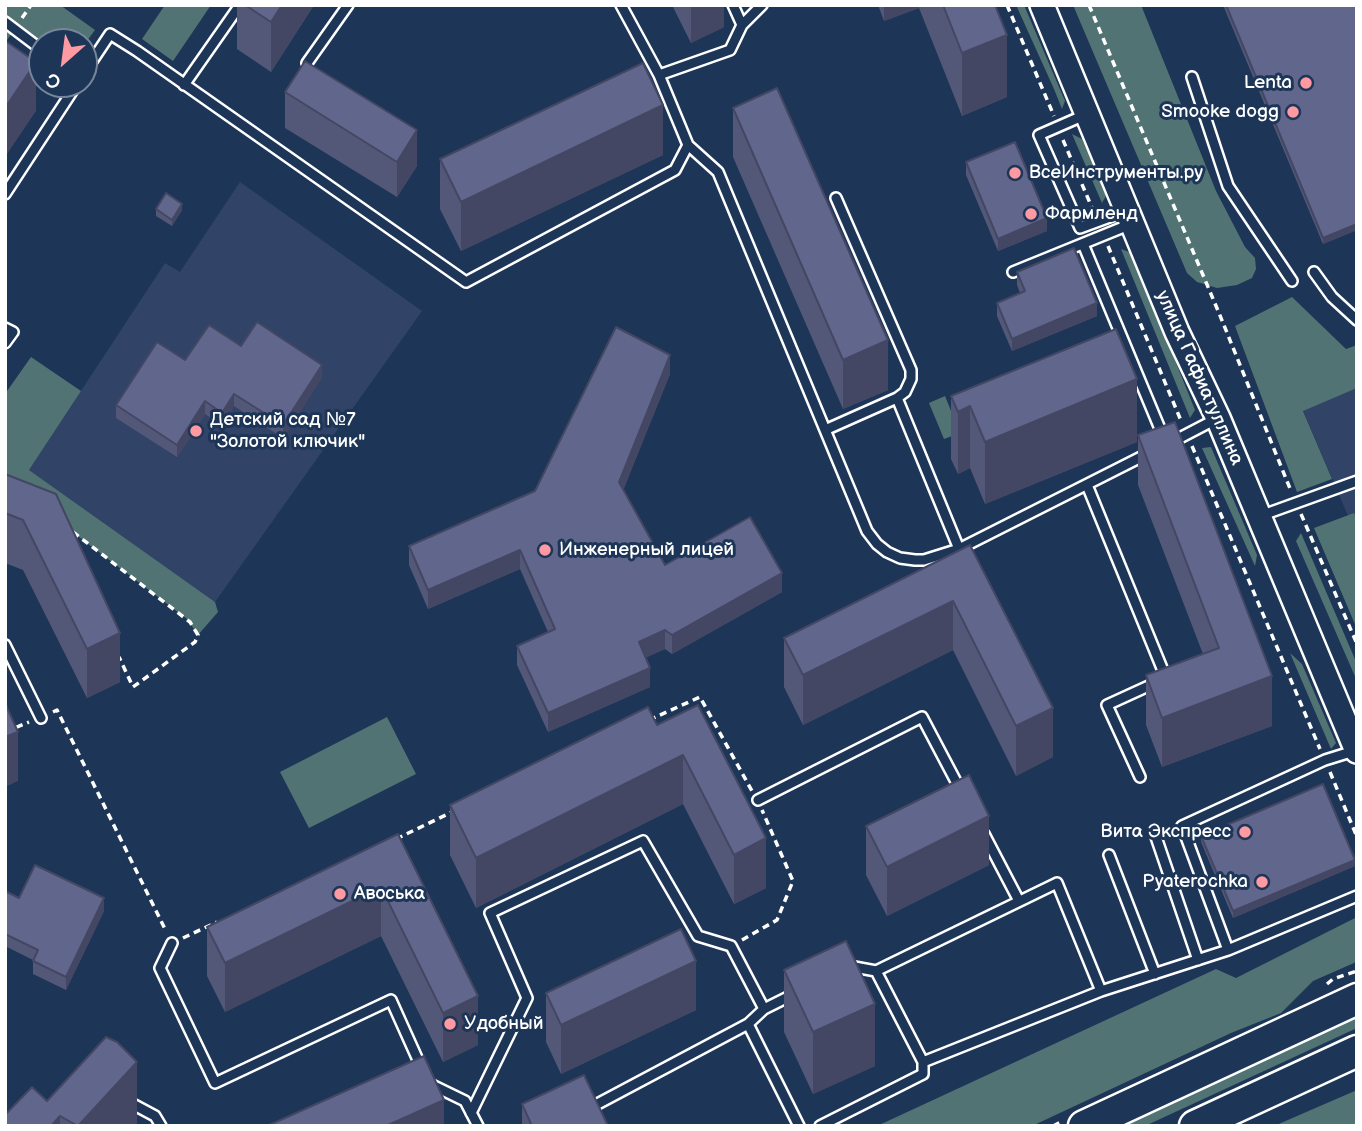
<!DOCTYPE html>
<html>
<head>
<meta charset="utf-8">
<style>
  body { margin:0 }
  #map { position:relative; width:1362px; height:1131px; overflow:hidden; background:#1d3557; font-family:"Balsamiq Sans",sans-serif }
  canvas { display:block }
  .frame { position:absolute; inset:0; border:7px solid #fff; pointer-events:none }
  .north { position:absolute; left:28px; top:28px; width:70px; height:70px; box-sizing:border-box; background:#1d3557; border:2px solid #77869a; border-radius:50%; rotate:208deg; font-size:19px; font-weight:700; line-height:28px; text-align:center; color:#fff }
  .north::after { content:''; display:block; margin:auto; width:24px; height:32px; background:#ff9aa2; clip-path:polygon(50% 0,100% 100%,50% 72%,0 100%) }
</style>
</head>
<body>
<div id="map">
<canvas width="1362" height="1131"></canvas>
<div class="frame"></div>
<div class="north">С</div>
</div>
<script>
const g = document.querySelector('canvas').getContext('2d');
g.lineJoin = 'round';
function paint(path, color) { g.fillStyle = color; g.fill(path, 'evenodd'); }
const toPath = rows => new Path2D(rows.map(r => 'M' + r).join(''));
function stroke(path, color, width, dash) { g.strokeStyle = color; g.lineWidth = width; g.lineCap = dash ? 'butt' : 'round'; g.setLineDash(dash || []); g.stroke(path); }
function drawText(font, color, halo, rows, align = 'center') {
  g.font = font + ' "Balsamiq Sans",sans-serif'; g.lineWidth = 6; g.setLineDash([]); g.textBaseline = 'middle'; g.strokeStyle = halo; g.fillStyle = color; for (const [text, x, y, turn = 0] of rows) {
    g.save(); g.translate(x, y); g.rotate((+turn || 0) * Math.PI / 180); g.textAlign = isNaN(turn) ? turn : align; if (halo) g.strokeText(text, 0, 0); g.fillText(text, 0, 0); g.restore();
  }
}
paint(toPath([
  [240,182,422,311,215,602,29,470,165,263,180,272],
  [1357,388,1357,537,1303,410]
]), '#314467');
paint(toPath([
  [5,5,60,5,95,30,84,45,84,42,42,42,18,24,5,43],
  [165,5,211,5,173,61,142,39],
  [1016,5,1024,5,1065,101,1062,109,1054,89],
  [1073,5,1141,5,1216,191,1245,247,1255,258,1256,269,1252,278,1237,285,1217,288,1197,282,1187,273],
  [1072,134,1082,139,1107,194,1102,203],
  [1121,249,1132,253,1195,410,1190,418],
  [1292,297,1346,349,1357,345,1357,388,1303,411,1332,479,1297,492,1235,326],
  [31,357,81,391,29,470,215,602,218,612,198,635,187,619,54,518,5,500,5,394],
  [945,396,960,433,944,439,929,403],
  [1211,447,1257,555,1255,566,1202,448],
  [1354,513,1357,520,1357,629,1314,528],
  [1301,533,1357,664,1357,681,1296,541],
  [1290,653,1302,664,1336,743,1331,749],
  [387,717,416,774,309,828,280,772],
  [1357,917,1357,960,1354,963,1313,981,1281,1013,1231,1033,1032,1126,877,1126,1216,969,1236,978],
  [1357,1017,1357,1028,1145,1126,1122,1126],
  [1357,1090,1357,1126,1274,1126]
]), '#527373');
const service = toPath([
  [5,22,42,50],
  [742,25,762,5],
  [307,63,348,5],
  [84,73,110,34,137,51,466,282,675,170,688,145,659,75,621,5],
  [659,75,730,50,742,25,733,5],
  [1192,77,1228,186,1292,281],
  [184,85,240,5],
  [1087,114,1039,135,1080,228,1126,211],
  [688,145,718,172,867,531,877,544,887,552,900,558,915,560,924,560,959,549,1147,454],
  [5,194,77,84],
  [1083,244,1163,436],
  [1013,272,1131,224],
  [1314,272,1332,297,1357,320],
  [5,328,13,332,5,343],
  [897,398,959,549],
  [825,430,897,398,905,392,911,379,911,370,836,198],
  [1172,442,1218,418],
  [1087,485,1166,678,1107,705,1140,777],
  [1260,516,1357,481],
  [5,645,41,718],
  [758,800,922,717,961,791],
  [984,834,1019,901],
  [1156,837,1198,960],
  [1109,855,1155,974],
  [172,943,160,968,215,1083,391,1000,422,1069],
  [1228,950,1182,826,1325,760,1354,751],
  [847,968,849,966,876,971],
  [1101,991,1057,883,876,971,923,1062,1101,991,1228,950,1357,896],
  [764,1009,794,994],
  [748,1024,799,1126],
  [430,1084,465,1101,478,1126],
  [127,1101,155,1116,161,1126],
  [471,1113,527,998,490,913,643,841,698,936,731,946,764,1009,748,1024,588,1109],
  [820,1126,923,1074,923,1062]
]);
const tertiary = toPath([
  [1042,5,1177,332,1218,418,1357,751]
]);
const primary = toPath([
  [1084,1126,1357,999],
  [1195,1126,1357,1051]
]);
stroke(service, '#fff', 14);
stroke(tertiary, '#fff', 28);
stroke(primary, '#fff', 35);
stroke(toPath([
  [1007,5,1054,116],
  [1089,5,1219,313,1291,491],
  [22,18,31,5],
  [1063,140,1093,210],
  [1108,246,1182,423],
  [1192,446,1320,749],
  [1301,514,1357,644],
  [73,532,190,622,198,635,195,642,133,687,119,657],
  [53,712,57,710,166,931],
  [649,720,700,697,752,791],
  [5,732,29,722],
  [1330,772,1357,837],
  [396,839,452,812],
  [183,938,217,922],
  [742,940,777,920,793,881,762,810],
  [1327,984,1333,979,1357,971],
  [1053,1126,1061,1122]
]), '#fff', 3.5, [7, 5]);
stroke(service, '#1d3557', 9);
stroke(tertiary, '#1d3557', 23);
stroke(primary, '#1d3557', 30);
paint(toPath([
  [237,5,314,5,271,72,237,49],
  [672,5,724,5,724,27,691,43],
  [878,5,995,5,1007,97,962,116,919,8,884,21],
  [1223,5,1357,5,1357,230,1323,244],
  [285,92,417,166,397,197,285,128],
  [733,108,888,390,843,409,733,157],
  [663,155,461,251,440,209,440,159],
  [966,162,1047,231,998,251,966,175],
  [156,209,182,210,172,226,156,216],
  [1017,272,1097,316,1012,351,997,316,997,303,1020,293,1017,285],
  [241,346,322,377,283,438,234,406,222,425,205,414,177,457,116,418,116,405,185,360],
  [670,374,623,490,665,565,782,592,672,654,665,649,646,657,650,687,548,732,517,665,517,646,548,632,520,569,428,609,409,565,409,546,535,491],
  [951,396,1137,442,985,504,970,468,958,474,951,459],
  [1138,435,1272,726,1162,767,1146,725,1146,675,1203,654,1138,485],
  [5,474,120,682,87,698,23,570,5,563],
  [970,545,1053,757,1016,776,953,650,803,725,784,687,784,638],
  [698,705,766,888,734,904,683,804,476,908,450,855,450,805,657,725],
  [866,826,989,865,887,916,866,875],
  [398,834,478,1045,443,1062,381,936,225,1012,207,976,207,927],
  [1201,836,1355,866,1233,918,1201,842],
  [5,891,19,898,104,911,66,990,33,974,33,960,5,946],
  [784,970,875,1066,813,1094,784,1032],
  [546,993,696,1010,561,1074,546,1042],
  [47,1101,137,1124,136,1126,5,1126],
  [522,1104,608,1126,522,1126]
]), '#535879');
paint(toPath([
  [282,5,314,5,271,72,271,22],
  [691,5,724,5,724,27,691,43],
  [884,5,919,5,919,8,884,21],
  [1007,35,1007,97,962,116,962,53],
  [36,62,36,111,5,157,5,108],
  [663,105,663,155,461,251,461,202],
  [417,130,417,166,397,197,397,162],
  [182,204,182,210,172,226,172,220],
  [1047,218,1047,231,998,251,998,239],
  [1357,224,1357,230,1323,244,1323,238],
  [1097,303,1097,316,1012,351,1012,339],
  [888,340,888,390,843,409,843,360],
  [670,355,670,374,619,501,619,482],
  [322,365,322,377,283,438,283,425],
  [1137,379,1137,442,985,504,985,442],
  [234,394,234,406,222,425,222,413],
  [205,401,205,414,177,457,177,445],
  [970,406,970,468,958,474,958,412],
  [520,550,520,569,428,609,428,590],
  [782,573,782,592,672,654,672,635],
  [953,601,953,650,803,725,803,675],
  [665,630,665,649,639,661,639,642],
  [120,633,120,682,87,698,87,649],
  [650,668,650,687,548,732,548,713],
  [1272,676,1272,726,1162,767,1162,718],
  [1053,708,1053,757,1016,776,1016,726],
  [18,732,18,781,5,787,5,737],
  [683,755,683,804,476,908,476,858],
  [989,816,989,865,887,916,887,867],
  [766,838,766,888,734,904,734,855],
  [1355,860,1355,866,1233,918,1233,911],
  [381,887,381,936,225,1012,225,963],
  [104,898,104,911,66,990,66,977],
  [696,961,696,1010,561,1074,561,1025],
  [478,996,478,1045,443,1062,443,1013],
  [875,1004,875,1066,813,1094,813,1032],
  [137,1062,137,1124,136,1126,78,1126],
  [444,1100,444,1126,386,1126],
  [60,1116,60,1126,51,1126]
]), '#444763');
const building = toPath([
  [245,5,282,5,271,22,245,5],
  [943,5,995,5,1007,35,962,53,943,5],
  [1226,5,1357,5,1357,224,1323,238,1226,5],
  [7,42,36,62,5,108,5,44,7,42],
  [305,61,417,130,397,162,285,92,305,61],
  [643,63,663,105,461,202,440,159,643,63],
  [777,88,888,340,843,360,733,108,777,88],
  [1015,142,1047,218,998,239,966,162,1015,142],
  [166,193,182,204,172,220,156,209,166,193],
  [1074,248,1097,303,1012,339,997,303,1025,291,1017,272,1074,248],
  [257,322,322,365,283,425,234,394,222,413,205,401,177,445,116,405,157,342,185,360,209,325,241,346,257,322],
  [616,327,670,355,619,482,665,565,750,517,782,573,672,635,665,630,639,642,650,668,548,713,517,646,555,629,520,550,428,590,409,546,535,491,616,327],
  [1116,329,1137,379,985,442,970,406,958,412,951,396,1116,329],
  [1175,422,1272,676,1162,718,1146,675,1219,648,1138,435,1175,422],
  [5,474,56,494,120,633,87,649,23,520,5,513,5,474],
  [970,545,1053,708,1016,726,953,601,803,675,784,638,970,545],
  [5,703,18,732,5,737,5,703],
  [698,705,766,838,734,855,683,755,476,858,450,805,648,707,657,725,698,705],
  [969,775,989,816,887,867,866,826,969,775],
  [1323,784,1355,860,1233,911,1201,836,1323,784],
  [398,834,478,996,443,1013,381,887,225,963,207,927,398,834],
  [35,865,104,898,66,977,33,961,38,950,5,934,5,891,19,898,35,865],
  [681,929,696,961,561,1025,546,993,681,929],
  [846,941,875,1004,813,1032,784,970,846,941],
  [106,1037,117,1042,137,1062,78,1126,60,1116,51,1126,5,1126,5,1115,32,1087,47,1101,106,1037],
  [424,1056,444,1100,386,1126,267,1126,424,1056],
  [584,1075,608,1126,532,1126,522,1104,584,1075]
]);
paint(building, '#61668d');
stroke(building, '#444763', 2);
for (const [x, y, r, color] of [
  [1306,83,7,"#ff9aa2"],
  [1293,112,7,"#ff9aa2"],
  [1015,173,7,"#ff9aa2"],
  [1031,214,7,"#ff9aa2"],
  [196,431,7,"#ff9aa2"],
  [545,550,7,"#ff9aa2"],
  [1245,832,7,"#ff9aa2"],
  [1262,882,7,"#ff9aa2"],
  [340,894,7,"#ff9aa2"],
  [450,1024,7,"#ff9aa2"]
]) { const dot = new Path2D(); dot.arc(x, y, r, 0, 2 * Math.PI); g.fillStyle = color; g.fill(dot); stroke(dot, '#1d3557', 2.5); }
drawText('19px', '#fff', '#1d3557', [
  ["Lenta",1292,83,"right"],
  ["Smooke dogg",1279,112,"right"],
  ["ВсеИнструменты.ру",1029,173],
  ["Фармленд",1045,214],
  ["Детский сад №7",210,420],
  ["\"Золотой ключик\"",210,442],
  ["Инженерный лицей",559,550],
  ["Вита Экспресс",1231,832,"right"],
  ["Pyaterochka",1248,882,"right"],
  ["Авоська",354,894],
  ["Удобный",464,1024]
], 'left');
drawText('19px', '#fff', '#1d3557', [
  ["улица Гафиатуллина",1199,378,66]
]);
</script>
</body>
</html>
